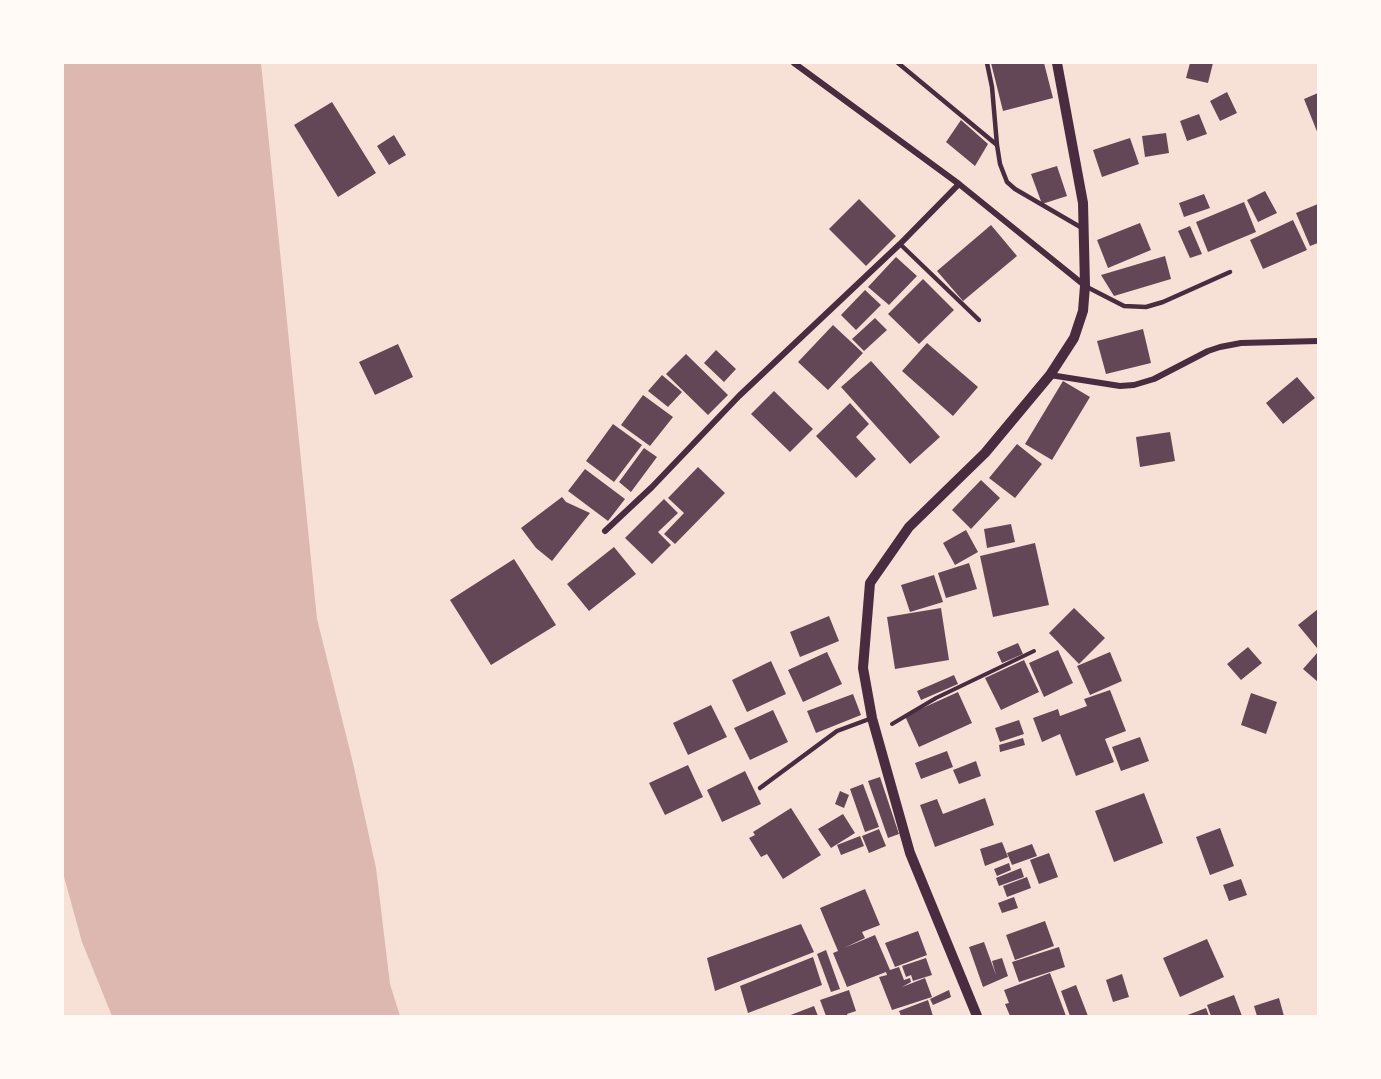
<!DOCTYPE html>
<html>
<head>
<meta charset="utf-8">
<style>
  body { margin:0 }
  #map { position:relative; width:1381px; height:1079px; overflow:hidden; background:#f7e1d7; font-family:Barlow,sans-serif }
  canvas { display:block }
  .frame { position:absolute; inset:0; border:64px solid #fffaf5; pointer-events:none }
</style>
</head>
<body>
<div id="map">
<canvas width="1381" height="1079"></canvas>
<div class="frame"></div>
</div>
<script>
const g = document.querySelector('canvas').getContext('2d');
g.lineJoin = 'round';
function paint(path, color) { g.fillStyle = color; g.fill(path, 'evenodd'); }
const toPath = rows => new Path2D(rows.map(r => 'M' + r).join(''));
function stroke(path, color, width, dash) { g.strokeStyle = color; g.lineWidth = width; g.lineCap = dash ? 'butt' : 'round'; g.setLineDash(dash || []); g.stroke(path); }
paint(toPath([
  [63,63,261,63,317,619,353,763,376,868,390,984,400,1016,112,1016,82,942,63,873]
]), '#dcb8b0');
paint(toPath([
  [991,63,1044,63,1053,98,1003,111],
  [1190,63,1213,63,1208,83,1186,78],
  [1227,92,1237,113,1220,121,1210,101],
  [1318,93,1318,134,1304,99],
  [332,102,376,173,338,197,294,125],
  [1199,114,1207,134,1187,141,1180,121],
  [961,120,988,144,975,166,946,142],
  [1166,133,1169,153,1145,157,1142,136],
  [394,135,406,155,389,165,377,146],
  [1130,138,1139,164,1102,177,1093,150],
  [1057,166,1067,196,1042,204,1031,174],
  [1265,191,1277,213,1258,222,1247,200],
  [1204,194,1210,208,1184,217,1179,203],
  [859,199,896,236,866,266,829,229],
  [1244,202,1256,232,1208,252,1196,222],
  [1318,204,1318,243,1310,246,1296,213],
  [1293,220,1307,250,1263,269,1250,240],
  [1140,223,1151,250,1108,268,1097,240],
  [991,225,1017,256,963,301,937,271],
  [1190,226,1202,254,1190,258,1178,231],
  [1165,256,1171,279,1114,296,1101,275],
  [896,257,917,276,889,305,868,287],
  [923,279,954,310,919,344,888,314],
  [865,290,881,305,856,330,841,315],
  [875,318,887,330,864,351,852,339],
  [833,325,863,353,828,390,798,362],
  [1143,329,1151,363,1106,374,1097,341],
  [927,343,978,387,953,416,902,371],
  [398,344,413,377,375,395,359,362],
  [716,350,736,369,724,382,704,363],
  [686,354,728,395,708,415,666,374],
  [871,361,940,437,910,464,841,387],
  [662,375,682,392,668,407,648,391],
  [1297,377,1315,398,1283,424,1266,403],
  [1063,381,1090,397,1052,460,1025,444],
  [774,391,813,429,790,452,751,414],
  [643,395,673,417,650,446,621,425],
  [850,403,869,424,856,437,876,459,856,478,816,436],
  [613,424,642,445,614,482,586,461],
  [1170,432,1175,461,1140,467,1136,437],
  [1017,444,1042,464,1015,498,989,478],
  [644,448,657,457,631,492,619,482],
  [698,467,725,493,675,544,664,534,684,513,668,498],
  [585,469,625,499,608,521,568,491],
  [981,480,1000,498,971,529,952,510],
  [562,497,566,502,590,513,552,561,536,548,521,528],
  [664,499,678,513,658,532,671,545,652,564,625,538],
  [1011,524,1015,542,987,548,984,529],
  [966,530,978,552,955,565,943,543],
  [1035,543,1049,605,993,617,980,556],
  [614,547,636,574,589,611,567,584],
  [514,559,556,625,491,665,450,600],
  [969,563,977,589,946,598,938,573],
  [934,575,943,602,910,612,901,585],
  [941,608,949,660,895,669,887,617],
  [1074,608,1105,638,1079,664,1049,633],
  [1318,609,1318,647,1317,648,1298,625],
  [829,616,839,641,800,657,790,632],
  [1018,643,1023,654,1002,663,997,652],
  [1248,647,1262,663,1241,680,1227,664],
  [1058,650,1073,683,1044,697,1029,663],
  [827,652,842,684,803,702,788,670],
  [1110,652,1122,681,1090,695,1077,666],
  [1318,652,1318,682,1303,669],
  [1024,660,1039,692,1001,710,985,678],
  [771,661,786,694,747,712,732,680],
  [954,675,958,684,921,700,917,691],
  [1110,690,1126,731,1105,739,1114,762,1076,776,1060,734,1042,742,1033,718,1058,709,1060,716,1087,706,1084,699],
  [958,692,972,723,919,747,905,716],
  [1251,693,1277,702,1266,734,1241,725],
  [853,694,861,715,816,733,807,711],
  [711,705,727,737,688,755,673,723],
  [773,710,788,742,750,760,734,728],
  [1019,720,1024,734,1000,742,995,728],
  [1140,737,1149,761,1121,771,1112,747],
  [1023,738,1025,745,1000,752,999,745],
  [947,751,953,767,921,779,915,763],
  [976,761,981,776,959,784,953,770],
  [688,765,703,797,665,815,649,783],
  [745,771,761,804,722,822,707,790],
  [880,777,899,834,888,838,868,781],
  [863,784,879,827,865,832,850,789],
  [840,791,849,795,844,808,835,804],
  [1144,793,1163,843,1114,862,1095,811],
  [985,798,994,825,935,847,920,805,937,799,943,814],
  [791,808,821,855,783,879,767,854,761,857,749,838,755,835,753,832],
  [843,814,855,833,831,848,818,829],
  [1220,828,1234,866,1210,875,1196,837],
  [879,829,886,846,869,853,862,836],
  [860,836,864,846,841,855,837,845],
  [1002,842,1008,857,985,866,980,849],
  [1032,844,1037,856,1012,865,1007,853],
  [1049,853,1058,877,1039,884,1030,860],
  [1009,863,1011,870,997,876,994,869],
  [1021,868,1024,877,999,886,996,878],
  [1027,877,1031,888,1007,897,1003,886],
  [1241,879,1247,895,1229,901,1223,885],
  [865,889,880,925,862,932,865,938,844,948,875,935,890,970,899,967,904,980,910,978,911,982,902,987,925,978,932,997,892,1010,879,977,887,975,886,972,847,987,833,953,838,951,820,908],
  [1014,897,1018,908,1002,913,998,903],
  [1045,921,1054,946,1015,960,1006,935],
  [801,924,814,952,715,991,707,958],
  [918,931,927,955,895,967,885,943],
  [1207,939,1224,977,1180,997,1163,958],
  [984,942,996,975,992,961,1002,958,1008,976,983,987,969,947],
  [1059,947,1065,967,1019,982,1012,962],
  [826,950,840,989,831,992,817,954],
  [813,957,822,985,748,1013,740,986],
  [926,958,932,975,913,981,911,975,906,977,902,966],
  [1050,973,1066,1016,1010,1016,1005,1004,1009,1003,1004,990],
  [1122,974,1129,997,1113,1002,1106,980],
  [1076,985,1088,1016,1070,1016,1061,991],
  [849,990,856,1011,847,1014,848,1016,826,1016,820,1000],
  [949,990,951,997,933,1005,930,999],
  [1234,995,1242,1016,1211,1016,1207,1005],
  [1279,998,1284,1016,1257,1016,1254,1006],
  [928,1000,933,1016,901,1016,899,1011],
  [814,1006,818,1016,788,1016],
  [1206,1008,1209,1016,1185,1016]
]), '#644757');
stroke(toPath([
  [892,724,936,698,1034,651]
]), '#4a2c40', 4);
stroke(toPath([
  [898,63,997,145],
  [987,63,992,87,997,145,1000,164,1007,182,1015,189,1082,228],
  [900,244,979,320],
  [1085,286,1124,306,1146,307,1163,302,1230,272],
  [760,788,837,731,872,718]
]), '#4a2c40', 4.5);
stroke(toPath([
  [794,63,959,184,1084,285],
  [1050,375,1120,386,1134,385,1154,379,1208,351,1220,347,1241,343,1318,341],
  [605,531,652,487,739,396,900,244,959,184]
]), '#4a2c40', 6);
stroke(toPath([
  [977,1016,910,853,872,718,863,668,870,583,909,527,985,453,1050,375,1074,338,1083,311,1085,286,1083,203,1057,63]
]), '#4a2c40', 10);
</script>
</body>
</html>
